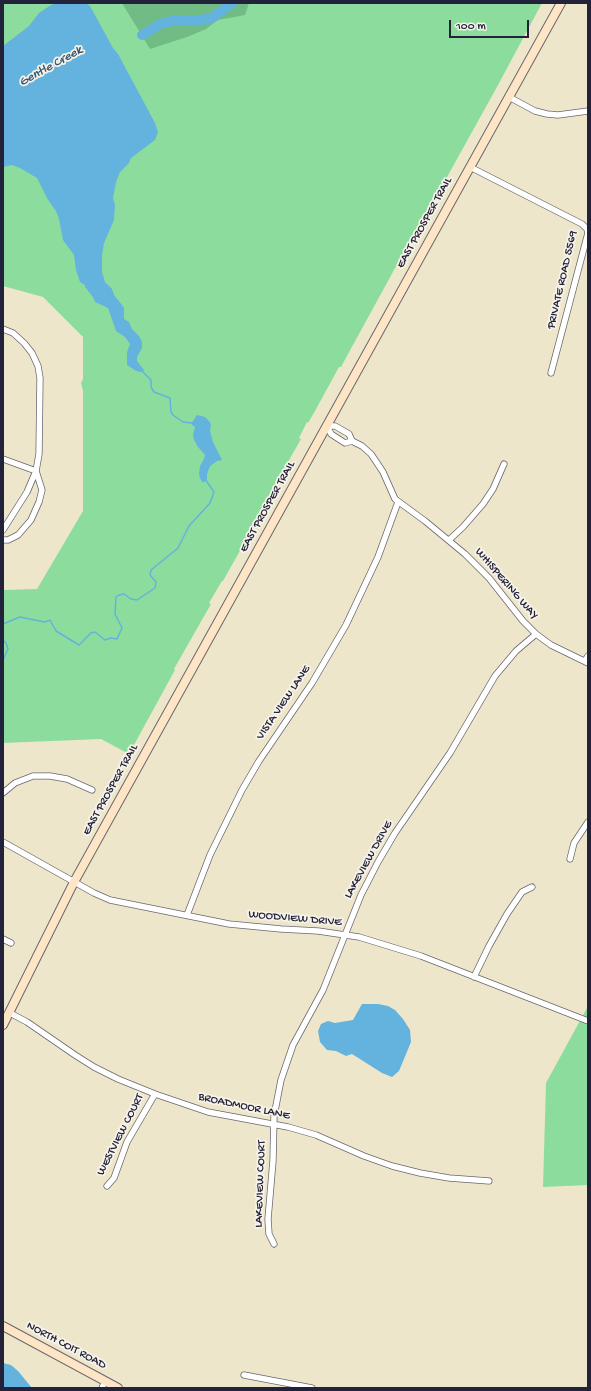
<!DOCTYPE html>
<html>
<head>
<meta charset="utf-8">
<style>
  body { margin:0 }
  #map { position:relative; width:591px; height:1391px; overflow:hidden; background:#eee6cb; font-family:"Gochi Hand",sans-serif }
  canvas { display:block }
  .frame { position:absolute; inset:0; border:4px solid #22223b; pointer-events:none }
  .scale { position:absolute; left:449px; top:20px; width:80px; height:18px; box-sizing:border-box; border:2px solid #22223b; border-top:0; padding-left:5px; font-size:12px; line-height:14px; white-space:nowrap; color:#22223b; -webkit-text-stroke:3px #f7f3e8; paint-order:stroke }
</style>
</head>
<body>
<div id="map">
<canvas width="591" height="1391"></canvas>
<div class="frame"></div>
<div class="scale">100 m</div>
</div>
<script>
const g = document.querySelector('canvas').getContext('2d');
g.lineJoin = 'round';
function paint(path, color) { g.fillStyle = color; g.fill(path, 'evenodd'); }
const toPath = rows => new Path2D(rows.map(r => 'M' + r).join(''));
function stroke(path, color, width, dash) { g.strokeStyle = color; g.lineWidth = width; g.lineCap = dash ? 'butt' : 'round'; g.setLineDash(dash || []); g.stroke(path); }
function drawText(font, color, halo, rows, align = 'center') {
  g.font = font + ' "Gochi Hand",sans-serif'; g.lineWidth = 3.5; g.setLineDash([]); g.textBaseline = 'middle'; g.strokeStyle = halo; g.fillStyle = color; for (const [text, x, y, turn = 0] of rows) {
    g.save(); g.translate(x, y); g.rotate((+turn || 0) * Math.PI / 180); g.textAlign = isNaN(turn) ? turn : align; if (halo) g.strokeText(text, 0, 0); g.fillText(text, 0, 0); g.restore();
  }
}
paint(toPath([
  [3,3,542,3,498,85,441,188,424,215,341,367,339,367,315,411,308,423,307,422,299,438,301,439,280,476,282,477,268,502,266,501,253,523,255,524,223,581,222,581,209,603,211,604,174,669,175,670,129,754,101,739,3,743,3,590,37,589,83,511,83,391,81,383,83,379,83,337,43,297,3,286],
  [588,1006,588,1185,543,1187,546,1083]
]), '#8cdd9d');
paint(toPath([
  [122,3,249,3,245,15,218,20,206,29,187,37,150,49]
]), '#71bc84');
paint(toPath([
  [58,3,86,3,90,6,113,48,118,54,155,123,158,132,155,140,131,158,129,163,120,172,116,182,113,198,115,205,114,220,104,243,102,255,102,272,105,282,112,289,114,295,122,305,124,308,124,319,129,322,132,329,139,336,142,342,142,348,137,357,137,361,144,370,142,372,136,371,127,365,127,352,130,344,125,337,116,331,108,308,95,302,93,297,85,287,85,285,80,282,76,270,74,255,63,240,59,219,56,211,48,200,37,178,20,168,12,165,3,167,3,46,29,26,39,13,51,5],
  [197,415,205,417,210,422,211,425,210,431,213,442,222,460,217,461,210,466,207,474,207,479,203,483,200,478,199,474,200,466,204,459,205,455,198,447,194,440,193,435,195,427,191,424],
  [362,1004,378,1004,388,1006,395,1010,403,1019,410,1030,411,1042,399,1071,392,1077,382,1073,352,1054,346,1056,336,1051,327,1050,320,1042,318,1031,321,1024,328,1021,335,1023,353,1020],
  [3,1363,11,1365,18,1371,32,1388,3,1388]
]), '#63b3de');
stroke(toPath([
  [142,371,151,380,151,387,154,392,170,398,171,412,173,415,183,422,192,423],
  [3,624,20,617,45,622,50,620,56,631,79,645,91,633,95,632,105,640,111,638,117,639,122,628,115,614,116,597,119,595,124,594,131,599,137,600,155,588,156,582,150,575,151,570,178,548,189,526,210,503,214,492,205,479],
  [3,640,6,643,8,649,3,660]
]), '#63b3de', 1.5);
stroke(toPath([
  [142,35,160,24,172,21,195,21,212,18,232,3]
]), '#63b3de', 10);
const minor = toPath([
  [509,97,535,111,547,114,558,115,588,111],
  [470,167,582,224,587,229,588,233,551,373],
  [3,329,13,333,24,343,32,353,38,366,40,378,39,454,36,471,27,492,3,530],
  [352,441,345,443,331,434,327,426,335,426,349,434,352,441,362,446,371,454,383,472,395,499,425,521,465,554,489,578,523,621,536,634,551,645,588,663],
  [3,459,36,471],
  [3,540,8,540,18,535,31,520,39,502,42,490,36,471],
  [449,540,463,527,483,504,493,489,504,464],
  [585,661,588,656],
  [3,793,15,783,33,776,50,776,67,779,92,790],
  [3,842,94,893,110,900,229,924,281,929,318,931,359,937,421,956,588,1021],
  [570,859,574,843,588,822],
  [187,915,210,855,242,790,259,761,312,683,346,625,378,557,398,502],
  [3,939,11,943],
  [474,977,489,946,507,914,522,892,532,887],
  [10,1013,27,1022,75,1055,94,1067,118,1079,155,1094,208,1112,288,1127,316,1135,364,1156,392,1166,420,1173,449,1178,489,1181],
  [107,1186,114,1178,127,1142,155,1094],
  [274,1244,269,1234,268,1219,273,1161,274,1116,281,1080,293,1045,323,990,361,895,378,862,395,833,450,753,495,676,516,651,536,634],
  [244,1375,312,1388],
  [102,1388,105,1381]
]);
const secondary = toPath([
  [3,1025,74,882,561,3],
  [3,1326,118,1388]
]);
stroke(minor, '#69676d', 7);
stroke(secondary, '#69676d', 10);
stroke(minor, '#fff', 5.5);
stroke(secondary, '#fde5c5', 8);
drawText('12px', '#22223b', '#f7f3e8', [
  ["EAST PROSPER TRAIL",425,223,-61],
  ["PRIVATE ROAD 5569",563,280,-77],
  ["EAST PROSPER TRAIL",268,507,-61],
  ["WHISPERING WAY",506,584,49],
  ["VISTA VIEW LANE",284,703,-56],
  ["EAST PROSPER TRAIL",111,790,-61],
  ["LAKEVIEW DRIVE",369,860,-61],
  ["WOODVIEW DRIVE",295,919,5],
  ["BROADMOOR LANE",244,1107,12],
  ["WESTVIEW COURT",121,1135,-63],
  ["LAKEVIEW COURT",261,1184,-88],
  ["NORTH COIT ROAD",66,1346,28]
]);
drawText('italic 13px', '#395574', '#f7f3e8', [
  ["Gentle Creek",51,67,-29]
]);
</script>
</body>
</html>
